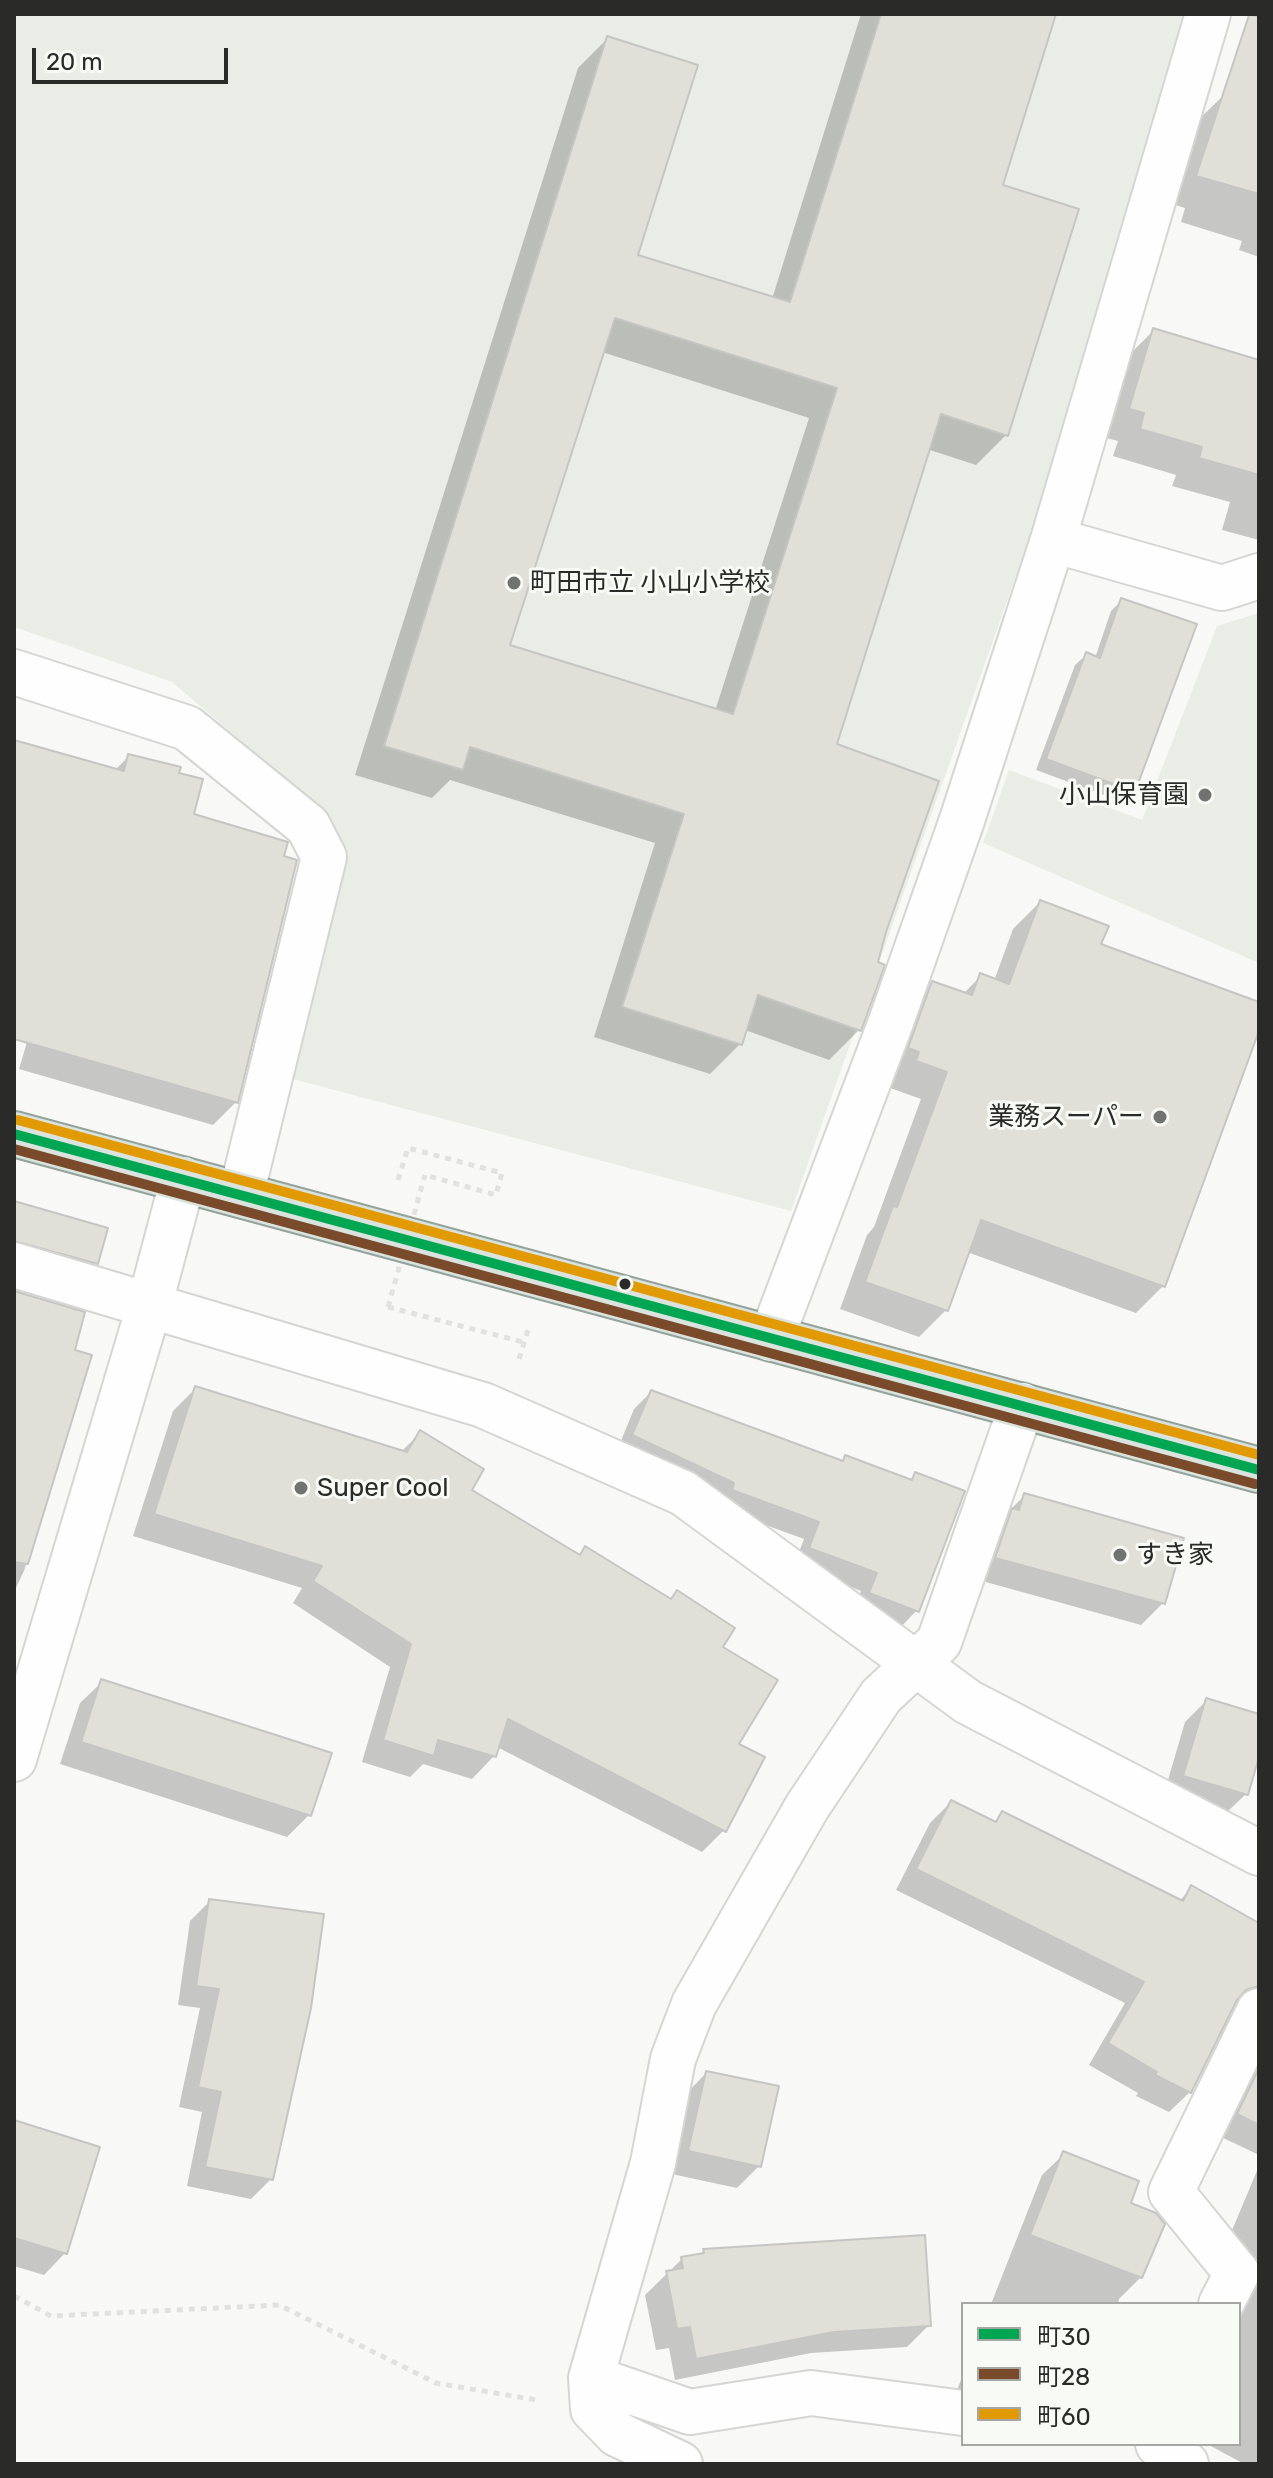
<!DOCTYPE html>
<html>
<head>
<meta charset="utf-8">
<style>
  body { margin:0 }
  #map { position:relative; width:1273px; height:2478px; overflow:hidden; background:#f8f9f6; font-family:Rubik,"Noto Sans JP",sans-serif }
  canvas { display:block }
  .frame { position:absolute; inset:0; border:16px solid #2a2a29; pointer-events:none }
  .legend { position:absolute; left:961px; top:2302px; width:280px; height:144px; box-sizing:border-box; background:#f8faf5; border:2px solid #a6a7a3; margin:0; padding:10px 14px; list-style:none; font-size:24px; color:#2a2a29 }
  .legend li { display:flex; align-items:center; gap:16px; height:40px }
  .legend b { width:40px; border:2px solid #a6a7a3 }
  .scale { position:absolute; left:32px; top:48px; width:196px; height:36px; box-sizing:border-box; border:4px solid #2a2a29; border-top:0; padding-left:10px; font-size:24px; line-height:28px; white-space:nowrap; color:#2a2a29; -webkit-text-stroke:6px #f8faf5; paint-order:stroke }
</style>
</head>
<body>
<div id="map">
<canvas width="1273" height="2478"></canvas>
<div class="frame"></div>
<ul class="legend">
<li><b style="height:10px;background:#00a651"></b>町30</li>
<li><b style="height:10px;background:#7a4b2a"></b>町28</li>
<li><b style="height:10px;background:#e29a04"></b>町60</li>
</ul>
<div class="scale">20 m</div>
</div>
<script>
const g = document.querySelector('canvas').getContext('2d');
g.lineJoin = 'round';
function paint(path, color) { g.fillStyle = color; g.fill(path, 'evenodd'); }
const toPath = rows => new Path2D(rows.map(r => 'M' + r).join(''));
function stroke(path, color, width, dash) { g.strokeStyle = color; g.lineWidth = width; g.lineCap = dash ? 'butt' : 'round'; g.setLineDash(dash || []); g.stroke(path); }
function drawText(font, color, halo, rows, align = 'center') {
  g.font = font + ' Rubik,"Noto Sans JP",sans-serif'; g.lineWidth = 6; g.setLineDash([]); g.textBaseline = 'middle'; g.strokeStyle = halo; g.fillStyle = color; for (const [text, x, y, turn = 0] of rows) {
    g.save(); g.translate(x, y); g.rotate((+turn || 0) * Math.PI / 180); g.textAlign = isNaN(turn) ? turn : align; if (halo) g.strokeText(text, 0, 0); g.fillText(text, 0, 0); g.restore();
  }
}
paint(toPath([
  [14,14,1184,14,1029,539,791,1211,289,1078,322,810,172,682,14,627],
  [1259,613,1259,963,983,843,1009,770,1142,820,1217,626]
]), '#eaede5');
paint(toPath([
  [861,14,1054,14,1000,186,1006,435,976,465,930,450,834,746,859,1030,829,1060,745,1030,740,1044,710,1074,594,1037,655,843,450,780,432,798,355,775,578,68,608,38,636,256,772,299],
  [602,352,809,418,715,711,508,646],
  [1224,95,1259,106,1259,257,1239,250,1242,241,1181,222,1185,208,1169,203,1196,122],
  [1153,331,1259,362,1259,540,1222,530,1230,502,1172,486,1176,475,1113,456,1118,441,1103,437,1126,358],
  [1122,600,1134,791,1123,802,1036,770,1075,665,1086,655,1095,658,1111,611],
  [14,742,114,771,128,757,176,775,192,816,282,857,236,1102,213,1125,19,1069,37,1008,14,1001],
  [1040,902,1099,946,1259,1004,1259,1026,1163,1286,1136,1313,967,1252,946,1310,919,1337,840,1309,867,1235,874,1227,921,1099,890,1088,893,1079,882,1075,906,1010,932,983,963,994,981,976,994,981,1013,929],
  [14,1203,96,1263,77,1282,14,1264],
  [14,1293,72,1351,90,1356,24,1571,14,1592],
  [195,1389,401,1452,421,1432,469,1490,577,1556,585,1549,669,1601,677,1593,720,1648,737,1745,724,1830,702,1852,497,1747,494,1756,472,1779,423,1764,410,1777,362,1762,390,1667,293,1603,302,1588,133,1536,173,1411],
  [651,1392,840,1463,846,1457,908,1481,915,1475,917,1610,900,1628,854,1610,861,1591,794,1565,804,1539,716,1507,616,1453,634,1409],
  [1025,1495,1163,1603,1141,1625,975,1579,1003,1517],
  [102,1682,309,1815,287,1837,60,1764,80,1703],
  [1207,1700,1259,1716,1259,1750,1246,1794,1224,1815,1163,1797,1185,1722],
  [951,1802,993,1823,1003,1813,1179,1901,1192,1888,1259,1925,1259,2018,1249,2009,1231,2007,1190,2092,1169,2112,1136,2096,1138,2093,1089,2065,1125,2003,896,1890,930,1823],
  [210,1901,271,2179,251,2199,187,2186,202,2112,179,2107,200,2008,178,2005,190,1921],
  [1259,2049,1259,2155,1217,2135],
  [706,2073,759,2166,737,2188,667,2173,685,2095],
  [14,2122,65,2253,44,2275,14,2266],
  [1064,2154,1128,2204,1141,2277,1119,2299,1118,2304,991,2304,1042,2175],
  [1259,2166,1259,2269,1222,2254],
  [704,2251,929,2325,907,2347,811,2353,675,2380,669,2348,656,2350,645,2295,682,2259,699,2256],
  [1259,2279,1259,2464,1244,2464,1207,2444,1239,2444,1239,2317],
  [963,2375,963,2409,950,2407]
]), '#0003');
const building = toPath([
  [881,14,1056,14,1003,185,1079,209,1008,436,941,414,837,744,939,781,886,932,878,962,885,965,861,1031,758,995,742,1045,622,1007,684,814,470,747,463,770,384,746,607,36,698,65,638,255,790,302,881,14],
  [615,318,837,388,733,714,510,645,615,318],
  [1249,15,1259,16,1259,194,1196,176,1249,15],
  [1153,328,1259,360,1259,475,1199,458,1202,447,1140,429,1144,413,1129,409,1153,328],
  [1121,598,1197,624,1135,792,1046,759,1086,652,1100,658,1121,598],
  [14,740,124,771,128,754,181,767,179,773,203,779,194,814,288,842,284,856,297,860,238,1103,14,1039,14,740],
  [1040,900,1109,926,1101,944,1259,1002,1259,1031,1165,1287,981,1220,948,1311,865,1282,893,1206,897,1207,947,1072,916,1061,919,1052,908,1048,932,981,972,995,980,973,1009,984,1040,900],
  [14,1201,108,1228,98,1264,14,1241,14,1201],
  [14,1291,85,1312,75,1350,92,1355,28,1564,14,1562,14,1291],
  [195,1386,407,1452,420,1430,484,1469,472,1490,580,1555,585,1546,671,1599,677,1590,735,1628,723,1647,778,1680,739,1744,765,1757,726,1832,508,1719,496,1757,438,1740,434,1756,383,1740,411,1644,313,1581,322,1566,154,1514,195,1386],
  [651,1390,843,1461,845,1455,912,1480,915,1472,965,1491,919,1612,869,1593,877,1573,809,1548,819,1522,732,1490,734,1483,632,1435,651,1390],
  [1024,1493,1184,1538,1165,1604,995,1558,1012,1508,1019,1510,1024,1493],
  [101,1679,332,1753,311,1816,81,1742,101,1679],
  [1206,1698,1259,1714,1259,1757,1248,1795,1183,1776,1206,1698],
  [951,1800,996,1822,1002,1811,1183,1901,1191,1885,1259,1923,1259,1986,1246,1990,1237,2000,1191,2093,1155,2075,1157,2072,1108,2043,1144,1982,916,1869,951,1800],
  [209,1899,324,1914,311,2008,273,2180,205,2167,221,2092,198,2087,219,1989,196,1986,209,1899],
  [1259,2068,1259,2125,1237,2114,1259,2068],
  [706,2071,779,2086,761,2167,688,2151,706,2071],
  [14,2120,100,2147,67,2254,14,2238,14,2120],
  [1063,2151,1139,2181,1131,2203,1156,2213,1165,2224,1142,2278,1030,2235,1063,2151],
  [925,2235,931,2326,834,2332,696,2359,690,2327,677,2329,666,2271,683,2268,681,2257,704,2253,703,2249,925,2235]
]);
paint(building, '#e1e0d8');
stroke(building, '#c5c5c3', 2);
const minor = toPath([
  [1053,540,1222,588,1259,576],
  [14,672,187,728,308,826,324,857,241,1195],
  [14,1265,483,1405,683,1493,968,1702,1259,1853],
  [771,1339,891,1022,962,820,1053,540,1208,14],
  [14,1759,149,1307,183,1179],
  [1221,2304,1237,2273,1171,2192,1259,2011],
  [591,2378,690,2412,811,2393,963,2413],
  [1158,2444,1186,2464],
  [680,2464,617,2434,593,2409,591,2378,653,2163,673,2059,694,2004,807,1807,881,1696,939,1642,1022,1405]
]);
const major = toPath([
  [14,1134,1259,1470]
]);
stroke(minor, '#d5d6d3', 48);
stroke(major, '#93a39a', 48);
stroke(toPath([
  [398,1180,408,1148,502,1173,496,1195,425,1175],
  [388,1307,523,1342],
  [519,1359,528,1330],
  [14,2296,51,2316,279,2305,436,2383,537,2400]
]), '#e1e1e0', 5, [6, 6]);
stroke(minor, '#fefefe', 44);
stroke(major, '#dae3de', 44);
stroke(toPath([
  [388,1307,425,1175]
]), '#e1e1e0', 5, [6, 6]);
stroke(toPath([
  [14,1134,1259,1470]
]), '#00a651', 10);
stroke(toPath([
  [14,1149,1255,1484]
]), '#7a4b2a', 10);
stroke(toPath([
  [18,1120,1259,1455]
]), '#e29a04', 10);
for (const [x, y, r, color] of [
  [514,583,8,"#727271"],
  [1205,795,8,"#727271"],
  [1160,1117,8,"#727271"],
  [625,1284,7,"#2a2a29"],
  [301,1488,8,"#727271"],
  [1120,1555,8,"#727271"]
]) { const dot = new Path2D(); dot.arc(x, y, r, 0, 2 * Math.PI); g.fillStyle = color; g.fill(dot); stroke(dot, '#f8faf5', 3); }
drawText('26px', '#2a2a29', '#f8faf5', [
  ["町田市立 小山小学校",530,583],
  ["小山保育園",1189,795,"right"],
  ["業務スーパー",1144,1117,"right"],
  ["Super Cool",317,1488],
  ["すき家",1136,1555]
], 'left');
</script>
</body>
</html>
